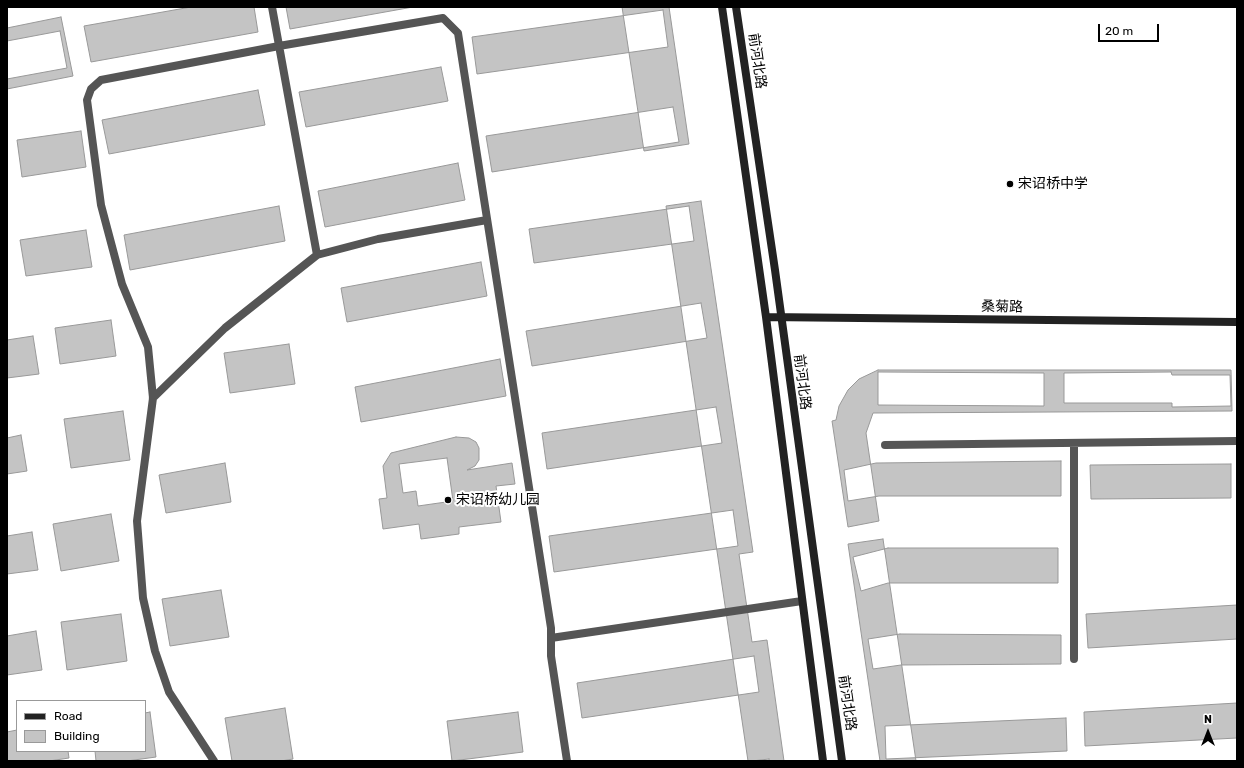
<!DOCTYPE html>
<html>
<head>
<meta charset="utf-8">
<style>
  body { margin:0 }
  #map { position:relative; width:1244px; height:768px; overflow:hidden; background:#fff; font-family:Rubik,sans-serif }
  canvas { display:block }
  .frame { position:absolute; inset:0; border:8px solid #000; pointer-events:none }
  .legend { position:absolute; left:16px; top:700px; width:130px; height:52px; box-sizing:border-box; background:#fff; border:1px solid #999; margin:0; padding:5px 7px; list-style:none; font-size:12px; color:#000 }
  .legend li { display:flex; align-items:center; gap:8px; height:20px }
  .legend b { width:20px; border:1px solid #999 }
  .north { position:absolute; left:1188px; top:712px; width:40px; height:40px; -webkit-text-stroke:3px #fff; paint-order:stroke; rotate:0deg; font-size:11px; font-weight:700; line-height:16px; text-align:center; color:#000 }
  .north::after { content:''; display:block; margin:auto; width:14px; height:18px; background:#000; clip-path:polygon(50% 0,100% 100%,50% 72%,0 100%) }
  .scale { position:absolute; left:1098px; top:24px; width:61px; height:18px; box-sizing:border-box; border:2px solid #000; border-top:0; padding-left:5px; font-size:12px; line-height:14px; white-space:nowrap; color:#000; -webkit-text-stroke:3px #fff; paint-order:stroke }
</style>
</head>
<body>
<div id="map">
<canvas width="1244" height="768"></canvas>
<div class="frame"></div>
<ul class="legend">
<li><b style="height:5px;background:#222"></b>Road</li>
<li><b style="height:11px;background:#c4c4c4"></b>Building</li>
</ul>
<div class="north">N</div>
<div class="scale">20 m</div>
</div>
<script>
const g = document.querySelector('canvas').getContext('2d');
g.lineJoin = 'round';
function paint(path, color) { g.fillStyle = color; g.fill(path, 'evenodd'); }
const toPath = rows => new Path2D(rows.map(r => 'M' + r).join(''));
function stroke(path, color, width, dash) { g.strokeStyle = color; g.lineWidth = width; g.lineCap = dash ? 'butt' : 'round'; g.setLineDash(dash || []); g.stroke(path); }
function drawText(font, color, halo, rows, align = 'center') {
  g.font = font + ' Rubik,"Noto Sans SC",sans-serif'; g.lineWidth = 4; g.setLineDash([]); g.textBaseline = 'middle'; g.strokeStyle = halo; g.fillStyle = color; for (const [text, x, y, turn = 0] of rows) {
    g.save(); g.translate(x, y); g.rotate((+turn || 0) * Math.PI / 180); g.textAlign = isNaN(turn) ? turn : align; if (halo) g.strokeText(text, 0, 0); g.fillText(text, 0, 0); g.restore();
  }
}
const building = toPath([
  [191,7,254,7,258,32,91,62,84,26,191,7],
  [286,7,413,7,290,29,286,7],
  [622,7,669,7,689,144,644,151,622,7],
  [663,10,668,47,477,74,472,37,663,10],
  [61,17,73,76,7,89,7,28,61,17],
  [60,31,67,68,7,79,7,41,60,31],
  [441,67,448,101,306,127,299,92,441,67],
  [258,90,265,125,109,154,102,120,258,90],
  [673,107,679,142,492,172,486,136,673,107],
  [81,131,86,167,22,177,17,140,81,131],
  [458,163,465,200,325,227,318,191,458,163],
  [701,201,753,552,739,554,752,642,767,640,784,761,748,761,666,206,701,201],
  [279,206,285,241,130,270,124,235,279,206],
  [689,206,694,241,534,263,529,229,689,206],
  [86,230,92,267,26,276,20,240,86,230],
  [481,262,487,296,347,322,341,288,481,262],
  [701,303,707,338,532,366,526,331,701,303],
  [111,320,116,356,60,364,55,328,111,320],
  [33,336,39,374,7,378,7,340,33,336],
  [289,344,295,384,230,393,224,353,289,344],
  [500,359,506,396,361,422,355,387,500,359],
  [878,370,1231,370,1232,411,873,413,866,433,879,521,848,527,832,421,836,420,839,406,848,390,859,379,878,370],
  [878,372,1044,373,1044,406,878,405,878,372],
  [1171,372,1172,375,1230,375,1231,406,1172,407,1172,403,1064,403,1064,373,1171,372],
  [716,407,722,443,547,469,542,433,716,407],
  [123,411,130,460,71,468,64,419,123,411],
  [21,435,27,471,7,474,7,438,21,435],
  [456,437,469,438,476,442,479,448,479,460,475,466,467,470,512,463,515,484,496,486,501,522,459,527,459,534,421,539,419,524,383,529,379,499,387,498,383,466,391,453,456,437],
  [447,458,453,501,418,506,416,491,403,493,399,464,447,458],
  [1061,461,1061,496,879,496,848,501,844,470,876,463,1061,461],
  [225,463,231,502,166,513,159,475,225,463],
  [1231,464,1231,498,1091,499,1090,465,1231,464],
  [733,510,738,546,554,572,549,536,733,510],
  [111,514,119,561,61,571,53,524,111,514],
  [32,532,38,570,7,574,7,536,32,532],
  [883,539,916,761,880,761,848,544,883,539],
  [888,548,1058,548,1058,583,888,583,861,591,853,557,888,548],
  [221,590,229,637,170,646,162,599,221,590],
  [1237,605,1237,639,1088,648,1086,614,1237,605],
  [121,614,127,661,67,670,61,622,121,614],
  [36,631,42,670,7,675,7,636,36,631],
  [900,634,1061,635,1061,664,901,665,873,669,868,639,900,634],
  [754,656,759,692,582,718,577,683,754,656],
  [1237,703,1237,738,1085,746,1084,712,1237,703],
  [285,708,293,759,281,761,232,761,225,718,285,708],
  [150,712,156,757,127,761,96,761,95,751,145,751,145,713,150,712],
  [518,712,523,752,452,761,447,721,518,712],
  [1066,718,1067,751,886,759,885,726,1066,718],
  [17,730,17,751,68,751,69,758,49,761,7,761,7,732,17,730],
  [769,759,769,761,752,761,769,759]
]);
paint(building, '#c4c4c4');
stroke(building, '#999', 1);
stroke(toPath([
  [272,7,317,255],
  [153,398,225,328,317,255,378,239,487,220],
  [1074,443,1074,659],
  [885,445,1237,441],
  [551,638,802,601],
  [214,761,169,692,155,651,143,598,137,521,153,398,148,347,122,284,101,205,87,100,91,89,101,80,279,46,443,18,458,33,551,628,551,656,567,761]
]), '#555', 8);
stroke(toPath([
  [722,7,766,317,823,761],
  [736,7,775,270,842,761],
  [766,317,1237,322]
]), '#222', 8);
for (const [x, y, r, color] of [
  [1010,184,4,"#000"],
  [448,500,4,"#000"]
]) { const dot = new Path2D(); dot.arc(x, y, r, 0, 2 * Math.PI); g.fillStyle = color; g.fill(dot); stroke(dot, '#fff', 1.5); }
drawText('14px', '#000', '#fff', [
  ["前河北路",757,61,82],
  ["桑菊路",1002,307,1],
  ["前河北路",802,382,83],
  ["前河北路",847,703,82]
]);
drawText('14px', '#000', '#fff', [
  ["宋诏桥中学",1018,184],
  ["宋诏桥幼儿园",456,500]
], 'left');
</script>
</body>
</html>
